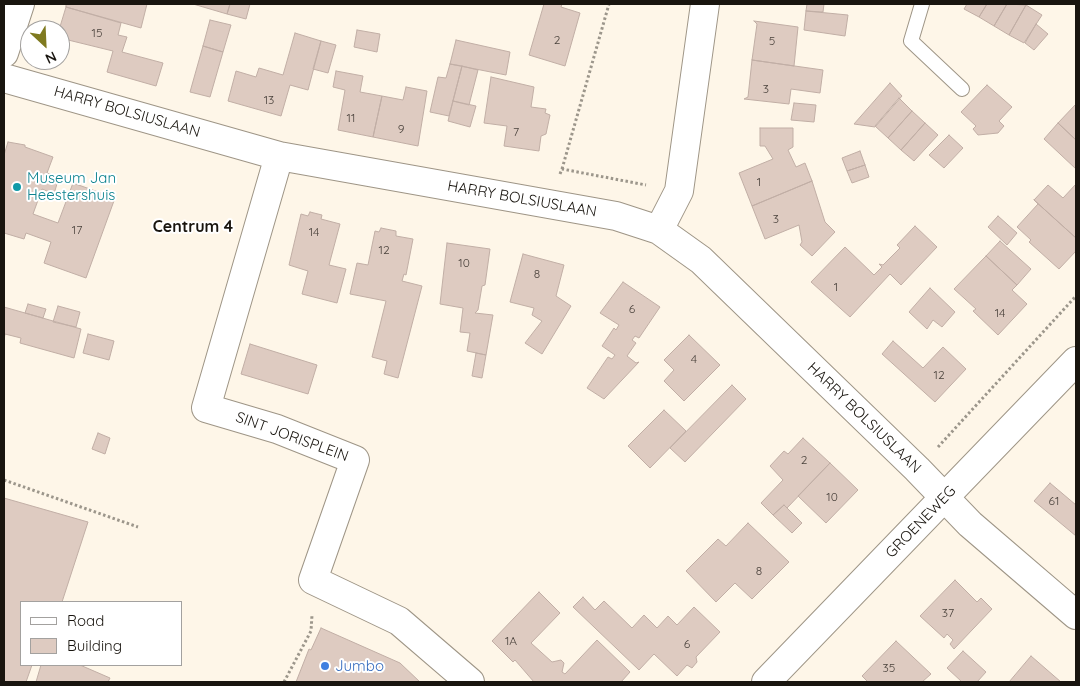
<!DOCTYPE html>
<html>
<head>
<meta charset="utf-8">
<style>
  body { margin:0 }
  #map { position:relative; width:1080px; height:686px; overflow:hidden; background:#fef6e8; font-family:Quicksand,sans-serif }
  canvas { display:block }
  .frame { position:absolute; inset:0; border:5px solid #19150f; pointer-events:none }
  .legend { position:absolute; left:20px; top:601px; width:162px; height:65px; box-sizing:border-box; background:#fff; border:1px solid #a3a19f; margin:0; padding:6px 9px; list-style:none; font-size:15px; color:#19150f }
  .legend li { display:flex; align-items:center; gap:10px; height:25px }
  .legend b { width:25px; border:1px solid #a3a19f }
  .north { position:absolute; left:20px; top:20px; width:50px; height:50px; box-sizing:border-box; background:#fff; border:1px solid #a3a19f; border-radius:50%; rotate:155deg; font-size:14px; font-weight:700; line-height:20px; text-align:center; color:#19150f }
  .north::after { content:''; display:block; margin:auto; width:18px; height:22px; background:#7f7a20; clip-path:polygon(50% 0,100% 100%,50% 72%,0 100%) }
</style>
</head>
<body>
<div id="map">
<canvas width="1080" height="686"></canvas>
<div class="frame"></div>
<ul class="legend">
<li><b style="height:6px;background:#fff"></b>Road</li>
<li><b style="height:14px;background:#decbc1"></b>Building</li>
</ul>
<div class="north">N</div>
</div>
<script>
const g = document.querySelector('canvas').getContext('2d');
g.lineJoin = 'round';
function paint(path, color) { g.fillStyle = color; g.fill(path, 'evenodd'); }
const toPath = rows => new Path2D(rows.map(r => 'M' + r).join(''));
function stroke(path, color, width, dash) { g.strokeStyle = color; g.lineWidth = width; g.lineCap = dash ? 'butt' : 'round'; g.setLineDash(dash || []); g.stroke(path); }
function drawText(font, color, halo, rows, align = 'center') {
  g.font = font + ' Quicksand,sans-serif'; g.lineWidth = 4; g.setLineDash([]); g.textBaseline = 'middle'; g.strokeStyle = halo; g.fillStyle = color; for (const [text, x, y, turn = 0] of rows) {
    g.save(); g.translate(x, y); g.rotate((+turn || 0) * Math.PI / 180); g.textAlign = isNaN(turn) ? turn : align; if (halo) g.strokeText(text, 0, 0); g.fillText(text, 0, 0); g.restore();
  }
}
const building = toPath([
  [66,4,147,4,141,28,66,7,66,4],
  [193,4,230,4,227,14,193,4],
  [230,4,250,4,246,19,227,14,230,4],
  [544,4,562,4,561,7,580,13,565,66,529,55,544,4],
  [807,4,824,4,823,12,806,11,807,4],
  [967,4,987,4,979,17,964,9,967,4],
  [987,4,1007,4,994,26,979,17,987,4],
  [1007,4,1026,5,1009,35,994,26,1007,4],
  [1026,5,1042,15,1024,43,1009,35,1026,5],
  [66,7,121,23,118,35,127,37,122,52,163,63,156,86,107,72,113,51,60,38,59,30,66,7],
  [806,11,848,15,845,36,804,30,806,11],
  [210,20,231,25,223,52,203,46,210,20],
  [754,21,798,27,794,66,752,60,757,24,754,21],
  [1036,24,1048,34,1034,50,1025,43,1036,24],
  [357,30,380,34,377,52,354,47,357,30],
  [295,33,321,41,308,90,290,85,281,116,228,101,236,71,256,77,259,68,283,75,295,33],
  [456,40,510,52,506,75,450,64,456,40],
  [321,41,336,45,328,73,313,69,321,41],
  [203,46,223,52,210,97,190,92,203,46],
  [752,60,823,70,820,93,791,89,789,104,744,99,748,97,752,60],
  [450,64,462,66,449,116,430,112,438,77,446,78,450,64],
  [462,66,478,70,469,105,453,101,462,66],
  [336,71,363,76,360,92,382,96,373,137,338,130,345,90,333,87,336,71],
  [491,77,534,87,531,107,546,109,545,113,550,115,546,134,541,136,539,151,504,146,507,126,484,123,491,77],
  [890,83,902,96,875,127,854,124,890,83],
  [987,85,1012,107,999,121,1004,126,998,133,978,135,973,129,976,126,961,112,987,85],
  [406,87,427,91,418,146,373,137,382,96,403,100,406,87],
  [899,98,912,111,888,138,875,126,899,98],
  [453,101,476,106,470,127,448,121,453,101],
  [794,103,816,105,814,122,791,120,794,103],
  [1076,104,1076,140,1058,123,1076,104],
  [912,111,925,123,901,150,888,138,912,111],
  [925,123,938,135,914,161,901,150,925,123],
  [1058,123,1076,140,1076,169,1044,139,1058,123],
  [760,128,793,128,793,147,788,150,796,167,805,163,812,181,752,206,739,173,773,159,765,146,760,146,760,128],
  [949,135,963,148,944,168,929,155,949,135],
  [8,142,25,145,25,147,53,157,47,173,59,177,54,194,42,189,33,214,58,223,73,183,115,198,86,278,44,263,51,242,26,233,24,239,4,233,4,155,8,142],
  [860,151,865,165,847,171,842,158,860,151],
  [865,165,869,177,852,183,847,171,865,165],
  [812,181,825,222,835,232,812,256,800,245,802,242,799,225,765,239,752,206,812,181],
  [1076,184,1076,238,1034,200,1048,185,1063,198,1076,184],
  [1034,200,1076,238,1076,251,1059,269,1029,242,1031,240,1017,227,1038,204,1034,200],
  [310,212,322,215,321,219,340,224,329,265,346,269,337,303,302,294,308,271,289,265,301,214,308,216,310,212],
  [998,216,1017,233,1007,245,988,227,998,216],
  [915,226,937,247,901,285,890,274,850,317,811,282,845,247,874,275,882,267,879,264,883,265,900,248,897,245,915,226],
  [381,228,396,231,396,236,413,239,406,275,404,274,402,281,422,286,398,378,384,374,387,361,372,357,386,301,350,294,357,263,368,265,375,231,379,232,381,228],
  [1000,241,1031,269,1017,285,986,256,1000,241],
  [447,243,490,249,485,285,482,286,478,310,475,313,493,315,486,355,467,351,470,333,460,332,463,308,440,304,447,243],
  [523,254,564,265,556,296,571,306,542,354,525,343,542,321,532,315,534,308,510,302,523,254],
  [986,256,1017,285,1012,290,1027,304,998,335,973,311,976,309,954,289,986,256],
  [623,282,660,307,639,338,635,336,632,340,636,343,627,356,636,363,639,362,604,399,587,388,608,357,612,359,615,355,602,346,614,328,616,330,619,325,600,313,623,282],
  [930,288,955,312,942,327,933,320,927,329,909,312,930,288],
  [28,304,46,309,43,318,25,313,28,304],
  [58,306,80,312,76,327,53,322,58,306],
  [4,307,81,329,74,358,20,343,21,338,5,334,4,340,4,307],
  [88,334,114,341,109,360,83,353,88,334],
  [689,335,720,365,684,401,664,381,674,370,664,360,689,335],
  [893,341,923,368,943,347,966,369,935,402,882,354,893,341],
  [250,344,317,365,308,394,241,374,250,344],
  [476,353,486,355,482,378,472,376,476,353],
  [732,385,746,399,685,462,670,448,732,385],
  [664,410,686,431,650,468,628,446,664,410],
  [98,433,110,438,105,454,92,449,98,433],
  [803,438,830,463,787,508,784,505,773,515,761,503,783,480,770,466,784,451,788,454,803,438],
  [830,463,858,490,826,523,798,496,830,463],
  [1050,483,1076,505,1076,536,1034,501,1050,483],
  [4,498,88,522,62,602,21,602,21,665,32,665,26,682,4,682,4,498],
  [784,505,802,523,792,533,773,515,784,505],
  [748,523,789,562,752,599,735,583,716,602,686,571,718,539,726,546,748,523],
  [955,580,977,602,981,598,992,609,954,649,950,644,953,640,947,634,944,638,920,616,955,580],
  [539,592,560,613,531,643,552,662,561,660,564,663,562,672,565,674,597,640,630,672,621,682,534,682,515,660,513,662,492,641,539,592],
  [583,597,595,610,604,601,632,628,644,615,657,628,668,616,677,625,694,607,720,632,696,657,697,662,692,668,687,665,677,676,654,654,639,670,573,607,583,597],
  [321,628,400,663,420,682,296,682,309,649,311,650,321,628],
  [896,641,931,674,922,682,868,682,862,676,896,641],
  [963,651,986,672,977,682,962,682,947,668,963,651],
  [1031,656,1061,682,1009,682,1031,656],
  [41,665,80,665,110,678,108,682,36,682,41,665]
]);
paint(building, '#decbc1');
stroke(building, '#c1aea5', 1);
const service = toPath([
  [922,4,911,41,962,89]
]);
const minor = toPath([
  [4,53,20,4],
  [4,78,279,156,616,216,659,230,701,260,917,469,970,524,1076,615],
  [279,156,206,408,277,429,355,460,313,580,399,621,470,682],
  [659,230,679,191,705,4]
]);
const tertiary = toPath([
  [766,682,1076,361]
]);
stroke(service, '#9e9586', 16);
stroke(minor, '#9e9586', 30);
stroke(tertiary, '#9e9586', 30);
stroke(toPath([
  [562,169,609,4],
  [560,174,562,169,646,185],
  [938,447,1076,296],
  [4,480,138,527],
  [284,682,311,631,312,615]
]), '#9c968b', 3, [2.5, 2.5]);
stroke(service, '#fff', 14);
stroke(minor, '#fff', 28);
stroke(tertiary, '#fff', 28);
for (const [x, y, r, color] of [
  [17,187,5,"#0f9aa8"],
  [325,666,5,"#3f7fe0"]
]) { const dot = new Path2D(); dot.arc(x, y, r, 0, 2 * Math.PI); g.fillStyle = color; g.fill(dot); stroke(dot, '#fff', 2); }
drawText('12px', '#4a423c', null, [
  ["15",97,33],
  ["2",557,40],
  ["5",772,41],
  ["3",766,89],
  ["13",269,100],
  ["11",351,118],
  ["9",401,129],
  ["7",516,132],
  ["1",759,182],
  ["3",776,219],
  ["17",77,230],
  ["14",314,232],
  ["12",384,250],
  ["10",464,263],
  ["8",537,274],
  ["1",836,287],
  ["6",632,309],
  ["14",1000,313],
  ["4",694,359],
  ["12",939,375],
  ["2",804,460],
  ["10",832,497],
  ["61",1054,501],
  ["8",759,571],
  ["37",948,613],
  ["1A",511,641],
  ["6",687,644],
  ["35",889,668]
]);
drawText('15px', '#19150f', '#fff', [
  ["HARRY BOLSIUSLAAN",127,112,16],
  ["HARRY BOLSIUSLAAN",522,199,10],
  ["HARRY BOLSIUSLAAN",864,418,44],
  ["SINT JORISPLEIN",292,437,20],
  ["GROENEWEG",921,522,-46]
]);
drawText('15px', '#0d838f', '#fff', [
  ["Museum Jan",27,178],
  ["Heestershuis",27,195]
], 'left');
drawText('15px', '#366cbe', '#fff', [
  ["Jumbo",335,666]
], 'left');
drawText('bold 16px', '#19150f', '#fff', [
  ["Centrum 4",193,227]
]);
</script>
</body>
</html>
